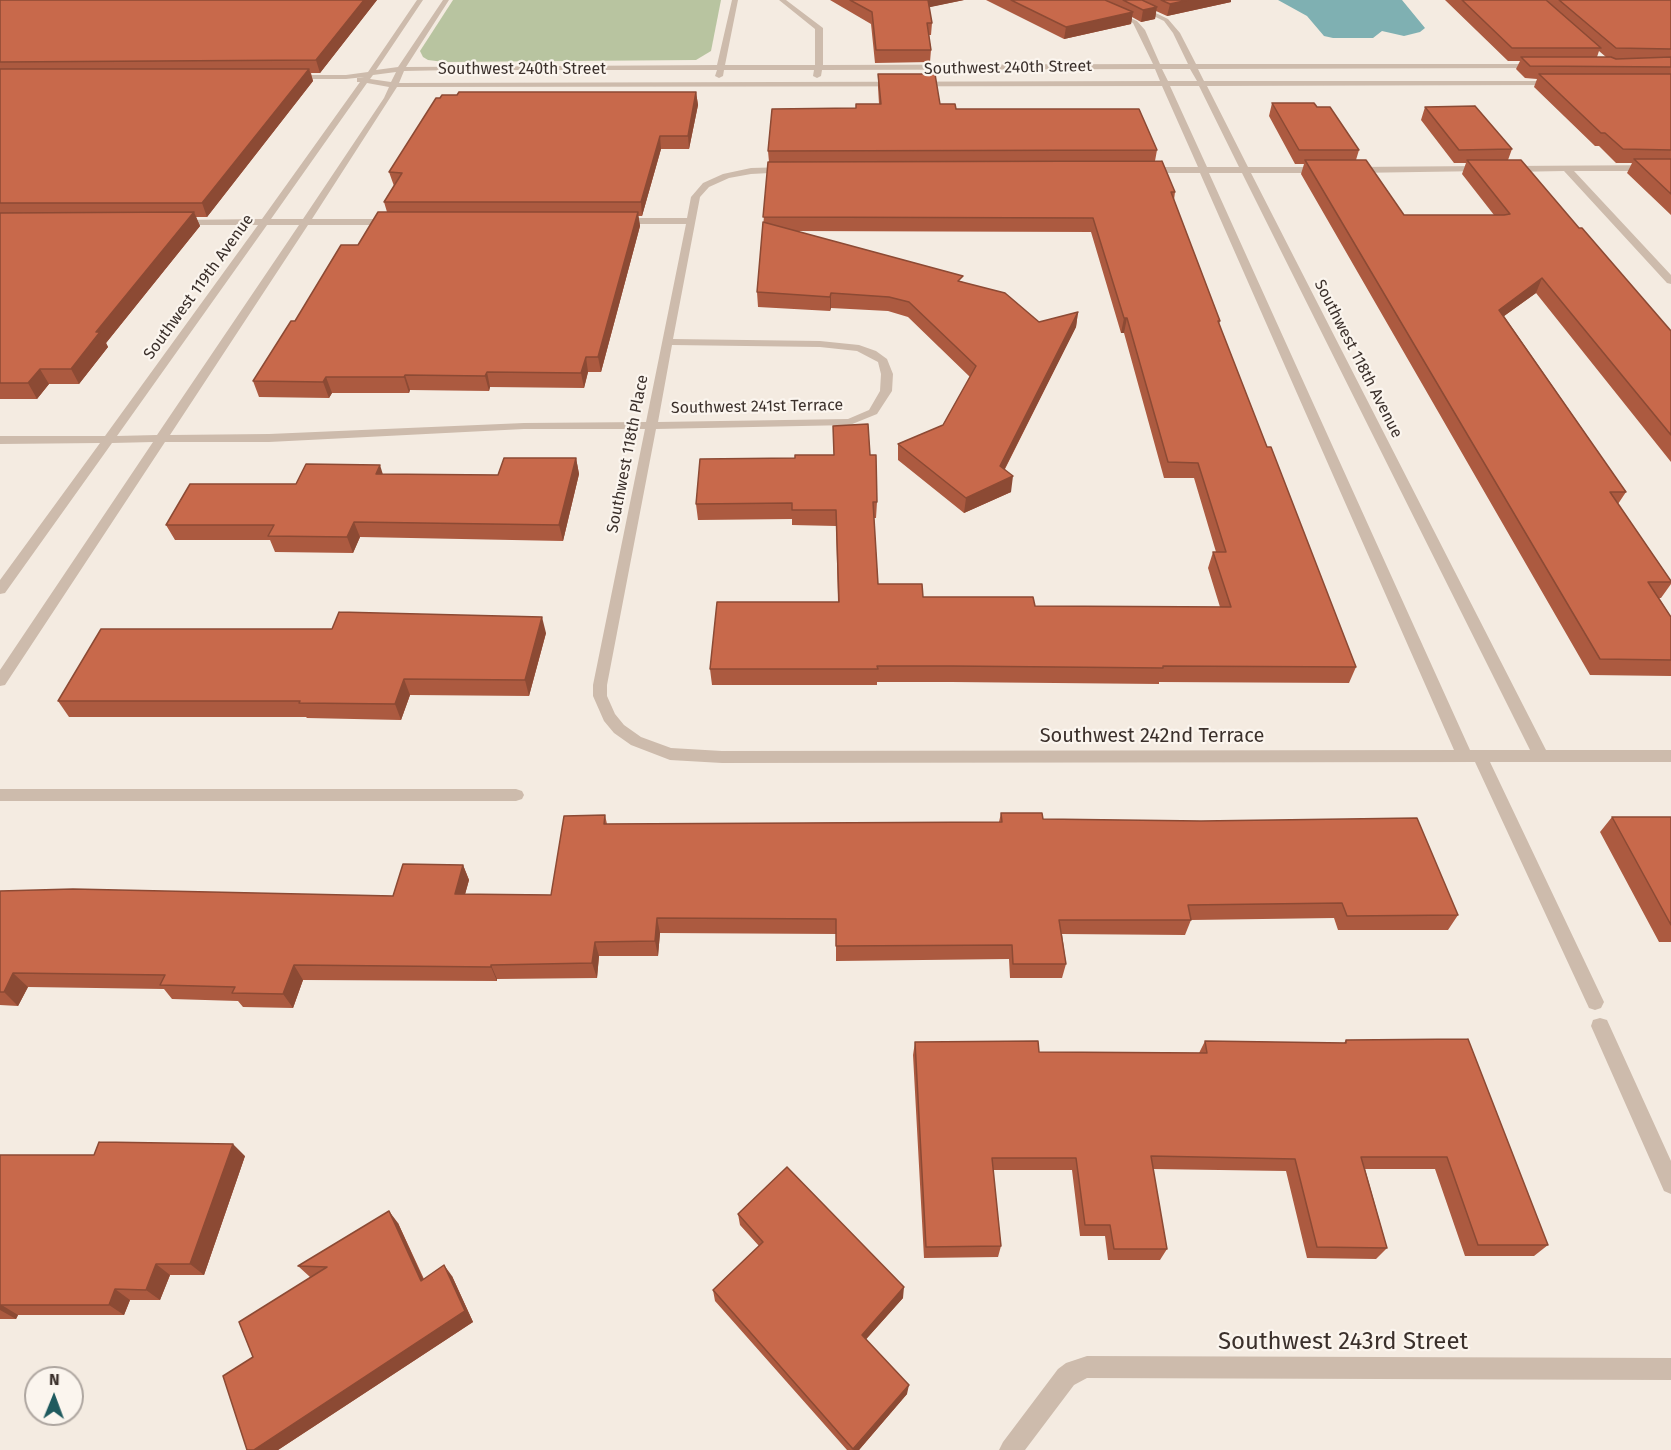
<!DOCTYPE html>
<html>
<head>
<meta charset="utf-8">
<style>
  body { margin:0 }
  #map { position:relative; width:1671px; height:1450px; overflow:hidden; background:#f4ebe1; font-family:"Fira Sans",sans-serif }
  canvas { display:block }
  .north { position:absolute; left:24px; top:1366px; width:60px; height:60px; box-sizing:border-box; background:#fbf5ee; border:2px solid #aea6a0; border-radius:50%; rotate:1deg; font-size:16px; font-weight:700; line-height:24px; text-align:center; color:#3b302b }
  .north::after { content:''; display:block; margin:auto; width:21px; height:27px; background:#1f5a5e; clip-path:polygon(50% 0,100% 100%,50% 72%,0 100%) }
</style>
</head>
<body>
<div id="map">
<canvas width="1671" height="1450"></canvas>
<div class="north">N</div>
</div>
<script>
const g = document.querySelector('canvas').getContext('2d');
g.lineJoin = 'round';
function paint(path, color) { g.fillStyle = color; g.fill(path, 'evenodd'); }
const toPath = rows => new Path2D(rows.map(r => 'M' + r).join(''));
function stroke(path, color, width, dash) { g.strokeStyle = color; g.lineWidth = width; g.lineCap = dash ? 'butt' : 'round'; g.setLineDash(dash || []); g.stroke(path); }
function drawText(font, color, halo, rows, align = 'center') {
  g.font = font + ' "Fira Sans",sans-serif'; g.lineWidth = 4.5; g.setLineDash([]); g.textBaseline = 'middle'; g.strokeStyle = halo; g.fillStyle = color; for (const [text, x, y, turn = 0] of rows) {
    g.save(); g.translate(x, y); g.rotate((+turn || 0) * Math.PI / 180); g.textAlign = isNaN(turn) ? turn : align; if (halo) g.strokeText(text, 0, 0); g.fillText(text, 0, 0); g.restore();
  }
}
paint(toPath([
  [453,0,721,0,711,51,696,60,444,62,428,60,423,57,420,51]
]), '#b8c4a0');
paint(toPath([
  [1278,0,1402,0,1425,28,1420,32,1404,36,1382,31,1373,38,1333,38,1324,36,1307,16]
]), '#7fb0b2');
paint(toPath([
  [417,0,423,0,376,70,398,67,443,0,449,0,406,67,717,65,732,0,738,0,725,65,815,65,815,29,779,0,786,0,823,28,823,65,1153,64,1133,23,1083,0,1092,0,1137,21,1145,30,1160,64,1188,64,1173,33,1164,21,1120,0,1129,0,1168,19,1180,33,1196,64,1539,64,1539,68,1536,68,1198,69,1204,81,1554,81,1558,83,1554,85,1207,86,1248,167,1323,167,1327,170,1323,173,1251,173,1546,750,1671,750,1671,762,1490,762,1604,1002,1601,1008,1595,1010,1589,1008,1475,762,722,763,670,760,631,745,614,733,604,721,593,696,593,685,645,429,524,429,269,442,165,442,5,685,0,686,0,670,153,442,112,443,5,593,0,594,0,580,100,443,0,444,0,436,105,436,258,225,178,225,175,224,175,220,262,219,360,82,357,82,357,78,364,77,346,79,289,79,289,75,346,75,368,72,417,0],
  [1155,69,1160,81,399,83,404,71,454,70,717,70,715,76,719,78,723,76,724,70,814,70,813,76,817,78,821,76,822,70,1155,69],
  [1162,69,1190,69,1197,81,1168,81,1162,69],
  [396,72,391,82,370,79,373,75,396,72],
  [367,83,389,87,384,98,303,219,271,219,367,83],
  [1162,86,1198,167,1146,167,1142,170,1146,173,1200,173,1454,750,722,751,671,748,641,737,624,725,615,714,607,696,607,685,656,429,850,425,877,414,892,391,893,374,887,359,876,351,859,345,820,341,673,339,700,197,709,187,729,178,751,174,789,172,790,170,786,167,751,168,723,174,703,183,691,197,687,218,619,218,614,221,619,224,686,224,646,422,524,423,269,434,170,435,308,225,391,225,396,222,391,219,312,219,397,87,1162,86],
  [1170,86,1199,86,1239,167,1207,167,1170,86],
  [1209,173,1242,173,1530,750,1470,750,1209,173],
  [267,225,299,225,157,435,117,436,267,225],
  [672,345,820,347,857,351,878,362,881,374,880,391,869,410,848,419,658,422,672,345],
  [1671,165,1671,171,1574,171,1671,275,1671,284,1667,283,1564,171,1509,172,1505,169,1509,166,1671,165],
  [1482,166,1485,167,1485,171,1353,173,1349,170,1353,167,1482,166],
  [0,789,516,789,522,791,524,795,522,799,516,801,0,801,0,789],
  [1600,1018,1607,1020,1671,1161,1671,1194,1664,1191,1591,1026,1593,1020,1600,1018],
  [1087,1356,1671,1358,1671,1380,1087,1378,1074,1385,1025,1450,999,1450,1003,1442,1058,1369,1066,1363,1087,1356]
]), '#cdbbac');
paint(toPath([
  [0,0,377,0,320,73,311,73,313,81,207,217,196,217,200,226,106,343,108,347,79,384,49,384,37,399,0,399],
  [830,0,964,0,929,7,932,23,931,35,929,35,931,50,930,62,875,63,871,24],
  [986,0,1231,0,1231,2,1167,16,1156,11,1155,19,1141,22,1132,17,1131,24,1064,39],
  [1445,0,1671,0,1671,215,1627,173,1632,163,1616,163,1599,146,1595,146,1534,87,1537,79,1525,78,1516,69,1520,61,1508,61],
  [1599,51,1606,57,1597,57],
  [878,74,940,104,956,109,1157,150,1155,161,1175,192,1174,200,1220,321,1219,324,1267,447,1356,667,1349,683,1159,682,1159,684,951,682,877,682,877,685,712,685,710,669,838,602,836,526,792,525,792,519,698,520,696,504,795,458,834,455,833,426,870,455,877,502,876,518,874,518,878,584,923,597,1035,606,1220,607,1208,568,1213,552,1216,552,1194,478,1164,478,1124,333,1121,333,1091,232,795,231,963,282,1039,322,1078,312,1076,327,1005,469,1011,492,964,513,898,460,898,444,943,425,970,377,908,317,888,311,831,308,830,311,758,307,757,292,769,162,768,151,879,104,878,87],
  [696,92,698,105,689,149,661,149,642,216,638,216,640,226,601,372,588,372,584,388,490,387,489,391,410,390,409,393,332,393,329,398,259,397,253,381,295,321,387,212,384,202,394,186,389,172],
  [1272,103,1317,107,1359,150,1356,160,1404,215,1494,215,1462,174,1466,163,1454,163,1421,120,1425,107,1512,149,1508,160,1579,228,1671,331,1671,462,1536,293,1504,316,1626,492,1618,504,1671,581,1671,584,1661,598,1659,598,1671,617,1671,676,1590,675,1301,174,1304,164,1295,164,1269,116],
  [576,458,579,474,563,541,360,537,353,553,275,552,270,540,175,540,166,525,296,484,383,474,498,475],
  [546,633,529,696,410,695,401,720,307,718,306,717,69,717,58,701],
  [1001,813,1043,819,1458,915,1448,930,1338,930,1334,918,1191,920,1185,935,1062,934,1066,964,1062,978,1010,978,1009,959,836,961,836,934,660,933,658,956,599,956,597,978,497,979,497,981,303,980,293,1008,243,1007,238,1001,172,999,164,989,28,987,18,1006,0,1005,0,891,393,896,463,865,469,880,465,894,551,895,605,815,607,824,999,822],
  [1612,817,1671,817,1671,942,1659,942,1600,832],
  [1346,1040,1548,1245,1534,1256,1465,1256,1435,1169,1365,1169,1387,1248,1376,1259,1307,1258,1286,1171,1153,1169,1167,1249,1160,1260,1108,1260,1105,1236,1080,1236,1072,1170,993,1170,1001,1246,998,1257,924,1258,913,1055,915,1042,1039,1052,1199,1053,1205,1041,1344,1043],
  [0,1155,245,1156,204,1275,170,1275,160,1300,130,1300,124,1315,18,1315,16,1319,0,1319],
  [738,1214,903,1298,866,1339,907,1394,859,1450,847,1450,715,1301,713,1290,759,1246,740,1225],
  [398,1223,424,1279,452,1276,473,1322,278,1450,247,1450,253,1357,310,1277,298,1266]
]), '#ac5a40');
paint(toPath([
  [364,0,377,0,320,73,316,60],
  [927,0,964,0,926,8],
  [1188,0,1231,0,1231,2,1167,16,1170,4],
  [1157,7,1155,19,1141,22,1143,10],
  [1133,12,1131,24,1064,39,1066,27],
  [309,69,313,81,207,217,202,203],
  [696,92,698,105,689,149,688,136],
  [660,136,661,149,642,216,641,202],
  [194,212,200,226,106,343,108,347,79,384,71,369,96,332],
  [638,212,640,226,601,372,598,357],
  [1542,278,1536,293,1493,324,1499,310],
  [831,293,831,308,830,311,830,297],
  [1078,312,1076,327,998,482,1000,466],
  [1124,318,1127,318,1124,333,1121,333],
  [586,357,588,372,584,388,581,373],
  [40,369,49,384,37,399,28,383],
  [487,372,490,387,489,391,485,376],
  [405,375,410,390,409,393,404,377],
  [326,377,332,393,329,398,323,382],
  [576,458,579,474,563,541,559,525],
  [380,465,385,481,376,474],
  [1013,476,1011,492,964,513,966,498],
  [354,522,360,537,353,553,347,537],
  [542,617,546,633,529,696,525,680],
  [404,679,410,695,401,720,395,704],
  [463,865,469,880,461,909,455,894],
  [657,918,660,933,658,956,655,941],
  [595,942,599,956,597,978,592,963],
  [294,965,303,980,293,1008,283,994],
  [491,965,497,979,497,981,491,967],
  [13,973,28,987,18,1006,4,992],
  [233,1144,245,1156,204,1275,190,1264],
  [389,1211,398,1223,429,1292,421,1281],
  [156,1264,170,1275,160,1300,146,1290],
  [444,1265,452,1276,473,1322,278,1450,254,1450],
  [904,1287,903,1298,861,1345,862,1335],
  [115,1289,130,1300,124,1315,109,1305],
  [0,1304,18,1315,16,1319,0,1310],
  [909,1385,907,1394,859,1450,853,1450]
]), '#8c4a34');
const building = toPath([
  [0,0,364,0,316,60,0,62,0,0],
  [850,0,928,0,932,23,927,23,931,50,876,50,872,12,850,0],
  [1011,0,1105,0,1133,12,1066,27,1011,0],
  [1123,0,1142,0,1157,7,1143,10,1123,0],
  [1161,0,1188,0,1170,4,1161,0],
  [1462,0,1546,0,1601,48,1512,48,1462,0],
  [1559,0,1671,0,1671,49,1616,48,1559,0],
  [1521,57,1611,57,1616,59,1671,57,1671,67,1530,66,1521,57],
  [0,69,309,69,202,203,0,203,0,69],
  [878,74,935,74,940,104,955,104,956,109,1139,109,1157,150,768,151,772,109,856,108,856,104,881,104,878,74],
  [1539,74,1671,74,1671,150,1623,149,1605,133,1601,133,1539,74],
  [459,92,696,92,688,136,660,136,641,202,384,202,402,173,389,172,436,98,440,98,442,95,457,95,459,92],
  [1272,103,1314,103,1317,107,1330,107,1359,150,1299,150,1272,103],
  [1475,106,1512,149,1459,150,1425,107,1475,106],
  [1634,159,1671,159,1671,194,1634,159],
  [1305,160,1366,160,1404,215,1504,215,1510,214,1467,160,1521,160,1579,228,1582,228,1671,331,1671,435,1542,278,1499,310,1626,492,1610,492,1671,581,1671,582,1648,582,1671,617,1671,660,1600,659,1305,160],
  [1162,161,1175,192,1171,192,1220,321,1218,321,1267,447,1271,447,1356,667,1163,666,1163,668,952,666,877,666,878,669,710,669,717,602,839,602,836,510,792,510,792,503,696,504,700,459,795,458,795,455,834,455,833,426,868,424,870,455,876,455,877,502,873,502,878,584,922,584,923,597,1033,597,1035,606,1231,607,1213,552,1226,552,1198,463,1168,462,1127,318,1124,318,1093,218,763,217,768,162,1162,161],
  [194,212,96,332,100,332,71,369,40,369,28,383,0,383,0,213,194,212],
  [378,212,638,212,598,357,586,357,581,373,487,372,485,376,405,375,404,377,326,377,323,382,253,381,291,321,295,321,341,245,358,245,378,212],
  [763,222,963,276,958,281,1005,293,1039,322,1078,312,1000,466,1013,476,966,498,898,444,943,425,976,366,909,302,889,297,831,293,830,297,757,292,763,222],
  [504,458,576,458,559,525,354,522,347,537,268,536,274,525,166,525,190,484,296,484,306,464,380,465,376,474,498,475,504,458],
  [339,612,542,617,525,680,404,679,395,704,299,703,300,701,58,701,101,629,332,629,339,612],
  [1001,813,1042,813,1043,819,1201,821,1417,818,1458,915,1347,916,1342,903,1188,905,1191,920,1059,920,1066,964,1013,964,1012,945,836,946,836,919,657,918,655,941,595,942,592,963,491,965,491,967,294,965,283,994,232,993,235,987,160,985,165,975,13,973,4,992,0,992,0,891,73,889,393,896,403,864,463,865,455,894,551,895,564,816,605,815,604,824,1002,822,1001,813],
  [1612,817,1671,817,1671,925,1612,817],
  [1468,1039,1548,1245,1478,1245,1447,1157,1361,1157,1387,1248,1317,1247,1295,1159,1151,1156,1167,1249,1114,1249,1110,1225,1085,1225,1076,1158,992,1158,1001,1246,926,1247,915,1042,1038,1041,1039,1052,1207,1053,1205,1041,1346,1043,1346,1040,1468,1039],
  [99,1142,233,1144,190,1264,156,1264,146,1290,115,1289,109,1305,0,1305,0,1155,94,1155,99,1142],
  [787,1167,904,1287,862,1335,909,1385,853,1449,713,1290,763,1242,738,1214,787,1167],
  [389,1211,421,1281,444,1265,465,1311,254,1450,247,1450,223,1376,253,1357,239,1322,327,1267,298,1266,389,1211]
]);
paint(building, '#c8694b');
stroke(building, '#8c4a34', 1.5);
drawText('16px', '#3b302b', '#fbf5ee', [
  ["Southwest 240th Street",1008,68,-1],
  ["Southwest 240th Street",522,70],
  ["Southwest 119th Avenue",199,287,-54],
  ["Southwest 118th Avenue",1358,359,63],
  ["Southwest 241st Terrace",757,407,-1],
  ["Southwest 118th Place",628,454,-79]
]);
drawText('20px', '#3b302b', '#fbf5ee', [
  ["Southwest 242nd Terrace",1152,736]
]);
drawText('24px', '#3b302b', '#fbf5ee', [
  ["Southwest 243rd Street",1343,1342]
]);
</script>
</body>
</html>
